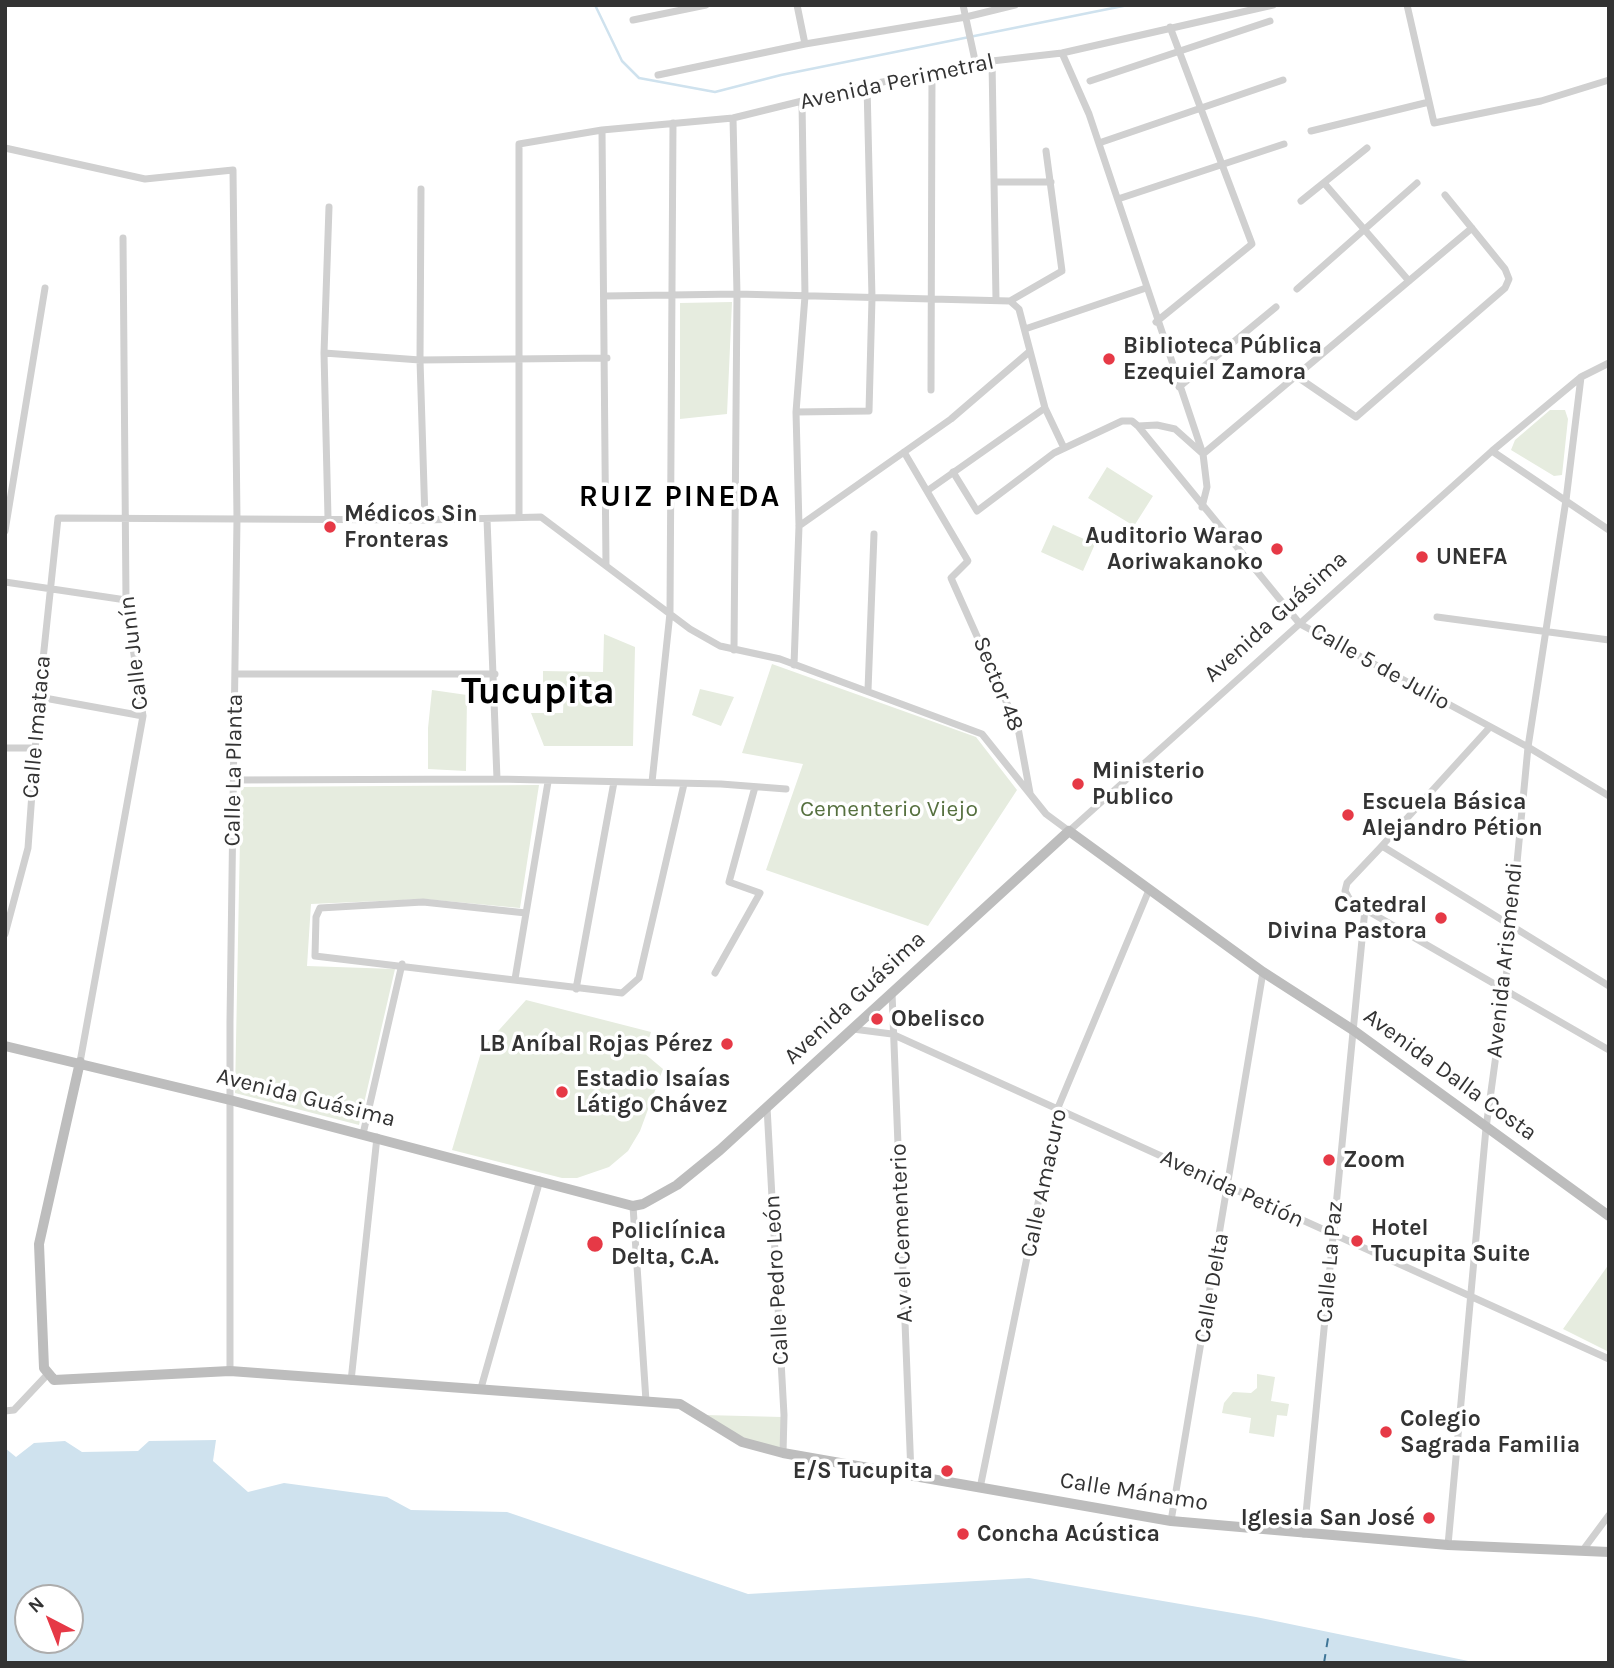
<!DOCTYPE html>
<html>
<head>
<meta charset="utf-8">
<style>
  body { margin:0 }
  #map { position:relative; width:1614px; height:1668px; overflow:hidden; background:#fff; font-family:Karla,sans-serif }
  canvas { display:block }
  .frame { position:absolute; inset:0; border:7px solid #333; pointer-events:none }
  .north { position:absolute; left:14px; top:1584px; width:70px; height:70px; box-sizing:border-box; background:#fff; border:2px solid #adadad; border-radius:50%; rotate:318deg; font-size:19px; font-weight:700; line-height:28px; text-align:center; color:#333 }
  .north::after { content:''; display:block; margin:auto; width:24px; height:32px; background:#e63946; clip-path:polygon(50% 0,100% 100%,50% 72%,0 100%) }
</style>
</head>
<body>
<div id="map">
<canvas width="1614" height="1668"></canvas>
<div class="frame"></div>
<div class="north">N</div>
</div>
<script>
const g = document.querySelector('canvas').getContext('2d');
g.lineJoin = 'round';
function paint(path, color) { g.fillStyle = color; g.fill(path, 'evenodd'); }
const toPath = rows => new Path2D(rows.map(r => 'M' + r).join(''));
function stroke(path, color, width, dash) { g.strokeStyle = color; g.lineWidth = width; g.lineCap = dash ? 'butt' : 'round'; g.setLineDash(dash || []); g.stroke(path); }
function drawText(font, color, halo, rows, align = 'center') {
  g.font = font + ' Karla,sans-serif'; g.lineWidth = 7; g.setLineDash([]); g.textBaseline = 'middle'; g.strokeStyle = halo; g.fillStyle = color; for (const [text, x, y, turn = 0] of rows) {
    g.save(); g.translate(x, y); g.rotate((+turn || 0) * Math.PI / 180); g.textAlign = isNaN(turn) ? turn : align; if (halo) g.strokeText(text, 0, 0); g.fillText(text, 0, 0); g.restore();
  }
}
paint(toPath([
  [732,302,727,414,680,419,680,303],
  [1550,410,1565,410,1568,419,1562,475,1554,476,1511,450,1515,440],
  [1107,467,1153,496,1134,526,1088,498],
  [1053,525,1095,544,1083,571,1041,552],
  [604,634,635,647,633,746,544,746,531,713,563,713,564,688,543,687,543,671,603,672],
  [772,664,976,737,1017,790,928,926,766,870,803,764,742,753],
  [700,689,734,697,721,726,692,715],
  [432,690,467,695,466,771,428,769,428,728],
  [539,785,520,908,424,899,311,904,307,966,395,969,359,1125,235,1093,241,787],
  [526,1000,651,1032,644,1053,663,1069,640,1131,628,1151,609,1167,577,1178,562,1178,452,1150,482,1049],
  [1609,1264,1609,1352,1563,1329],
  [1257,1374,1275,1377,1271,1401,1289,1404,1287,1416,1277,1415,1274,1437,1249,1433,1251,1418,1222,1413,1224,1403,1233,1392,1251,1393,1257,1388],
  [705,1415,782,1417,783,1453,742,1442]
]), '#e6ecdf');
paint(toPath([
  [216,1440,213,1461,248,1492,284,1483,387,1497,411,1510,507,1512,748,1594,1029,1578,1256,1617,1478,1663,5,1663,5,1448,16,1457,34,1443,65,1441,82,1452,138,1451,149,1441],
  [28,1598,70,1598,70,1640,28,1640]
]), '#cfe2ee');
stroke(toPath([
  [595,5,622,61,639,78,715,92,781,75,1128,5]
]), '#cfe2ee', 2.5);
stroke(toPath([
  [1324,1663,1329,1632]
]), '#3f7597', 2, [9, 7]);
stroke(toPath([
  [797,5,805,44],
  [963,5,976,65],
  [1407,5,1434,123,1541,101,1609,80],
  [633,20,706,5],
  [1062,53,1089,114,1203,454,1207,487,1202,507],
  [992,61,996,300],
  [658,75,805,44,966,17,1015,5],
  [1090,81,1270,21],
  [733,118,737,294,734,650],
  [602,130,606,565],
  [1311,131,1429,102],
  [1099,143,1283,80],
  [5,148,145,179,233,170,237,519,230,1021,230,1371],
  [995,182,1051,182],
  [1324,183,1409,281],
  [421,189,420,360,425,520],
  [1118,199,1284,144],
  [1301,201,1367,148],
  [1297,289,1417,183],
  [605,296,737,294,1010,301,1062,271,1046,151],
  [1010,301,1019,309,1045,408,1064,448],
  [1156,322,1252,244,1170,27],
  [1025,329,1146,288],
  [324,353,420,360,607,358],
  [1296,376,1356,417,1505,288,1509,279,1505,269,1445,195],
  [1179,387,1276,307],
  [931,390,932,72],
  [796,412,869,411,872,298,867,85],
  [1138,426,1300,624,1528,747,1609,796],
  [1492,451,1609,530],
  [904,452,968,561,951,578,1018,728,1030,793],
  [953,472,977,511,1054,453,1122,421,1132,421,1138,426,1157,425,1175,429,1203,454,1472,228],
  [927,491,1045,408],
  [519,517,519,144,602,130,733,118,867,85,992,61,1062,53,1273,5],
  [328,518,324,353,329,207],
  [487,519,497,779],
  [799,526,951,419,1029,352],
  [5,531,45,288],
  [5,582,126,600],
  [1437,617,1609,640],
  [794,665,799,526,796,412,805,296,802,102],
  [236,674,495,674],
  [868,690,874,534],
  [39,697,143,716],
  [5,748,35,748],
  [234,780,497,779,721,784,786,789],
  [652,782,670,613,673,123],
  [1379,849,1490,727],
  [1361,907,1609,1050],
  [526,913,423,902,320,908,316,917,315,956,622,993,639,978,684,784],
  [5,934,28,848,39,697,58,518,425,520,541,517,690,629,720,646,780,659,982,734,1046,814,1069,831,1492,451,1581,377,1609,363],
  [715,973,760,893,729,882,755,787],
  [515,979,548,782],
  [576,989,614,782],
  [892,993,911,1474],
  [853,1029,892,1034,1609,1359],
  [80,1062,143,716,126,600,123,238],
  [767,1107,784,1415,783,1453],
  [363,1134,402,964],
  [633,1206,646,1401],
  [351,1381,377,1137],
  [481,1388,540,1180],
  [5,1411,14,1410,47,1375],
  [980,1488,1057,1110,1149,890],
  [1171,1521,1263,972],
  [1304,1534,1365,909,1350,900,1345,891,1347,883,1382,846,1609,986],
  [1448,1545,1486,1128,1505,989,1528,747,1566,500,1581,377],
  [1583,1550,1609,1515]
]), '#d0d0d0', 7);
stroke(toPath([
  [5,1046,230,1100,633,1206,643,1204,677,1185,720,1150,1069,831,1263,972,1353,1030,1609,1216],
  [80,1062,39,1244,44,1368,54,1380,230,1371,680,1404,742,1442,783,1453,1171,1521,1448,1545,1609,1552]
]), '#bdbdbd', 10);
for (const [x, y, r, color] of [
  [1109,359,7,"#e63946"],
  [330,527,7,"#e63946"],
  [1277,549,7,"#e63946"],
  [1422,557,7,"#e63946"],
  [1078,784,7,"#e63946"],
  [1348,815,7,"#e63946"],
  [1441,918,7,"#e63946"],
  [877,1019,7,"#e63946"],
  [727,1044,7,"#e63946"],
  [562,1092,7,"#e63946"],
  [1329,1160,7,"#e63946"],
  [1357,1241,7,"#e63946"],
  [595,1244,9,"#e63946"],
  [1386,1432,7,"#e63946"],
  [947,1471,7,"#e63946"],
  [1429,1518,7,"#e63946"],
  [963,1534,7,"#e63946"]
]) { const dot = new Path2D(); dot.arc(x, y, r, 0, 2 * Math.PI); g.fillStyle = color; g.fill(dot); stroke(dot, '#fff', 2.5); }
drawText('23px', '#333', '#fff', [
  ["Avenida Perimetral",897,82,-12],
  ["Avenida Guásima",1276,617,-42],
  ["Calle Junín",134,653,-97],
  ["Calle 5 de Julio",1380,667,29],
  ["Sector 48",998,684,68],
  ["Calle Imataca",37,727,-85],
  ["Calle La Planta",234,770,-89],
  ["Avenida Arismendi",1505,960,-84],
  ["Avenida Guásima",855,998,-43],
  ["Avenida Dalla Costa",1450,1075,36],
  ["Avenida Guásima",306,1098,14],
  ["Calle Amacuro",1044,1183,-78],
  ["Avenida Petión",1232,1189,25],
  ["A.v el Cementerio",902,1233,-92],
  ["Calle La Paz",1330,1262,-85],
  ["Calle Pedro León",777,1280,-93],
  ["Calle Delta",1212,1288,-80],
  ["Calle Mánamo",1134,1492,9]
]);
drawText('bold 23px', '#333', '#fff', [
  ["Biblioteca Pública",1123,346],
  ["Ezequiel Zamora",1123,372],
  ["Médicos Sin",344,514],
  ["Fronteras",344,540],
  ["Auditorio Warao",1263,536,"right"],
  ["Aoriwakanoko",1263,562,"right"],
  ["UNEFA",1436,557],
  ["Ministerio",1092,771],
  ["Publico",1092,797],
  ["Escuela Básica",1362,802],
  ["Alejandro Pétion",1362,828],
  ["Catedral",1427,905,"right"],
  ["Divina Pastora",1427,931,"right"],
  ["Obelisco",891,1019],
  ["LB Aníbal Rojas Pérez",713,1044,"right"],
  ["Estadio Isaías",576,1079],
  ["Látigo Chávez",576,1105],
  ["Zoom",1343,1160],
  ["Hotel",1371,1228],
  ["Tucupita Suite",1371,1254],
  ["Policlínica",611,1231],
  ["Delta, C.A.",611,1257],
  ["Colegio",1400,1419],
  ["Sagrada Familia",1400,1445],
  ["E/S Tucupita",933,1471,"right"],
  ["Iglesia San José",1415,1518,"right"],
  ["Concha Acústica",977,1534]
], 'left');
drawText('23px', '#56703f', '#fff', [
  ["Cementerio Viejo",889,809]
]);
g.letterSpacing = '2px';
drawText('bold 30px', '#000', '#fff', [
  ["RUIZ PINEDA",680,497]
]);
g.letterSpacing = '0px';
drawText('bold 37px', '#000', '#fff', [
  ["Tucupita",538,692]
]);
</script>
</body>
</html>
